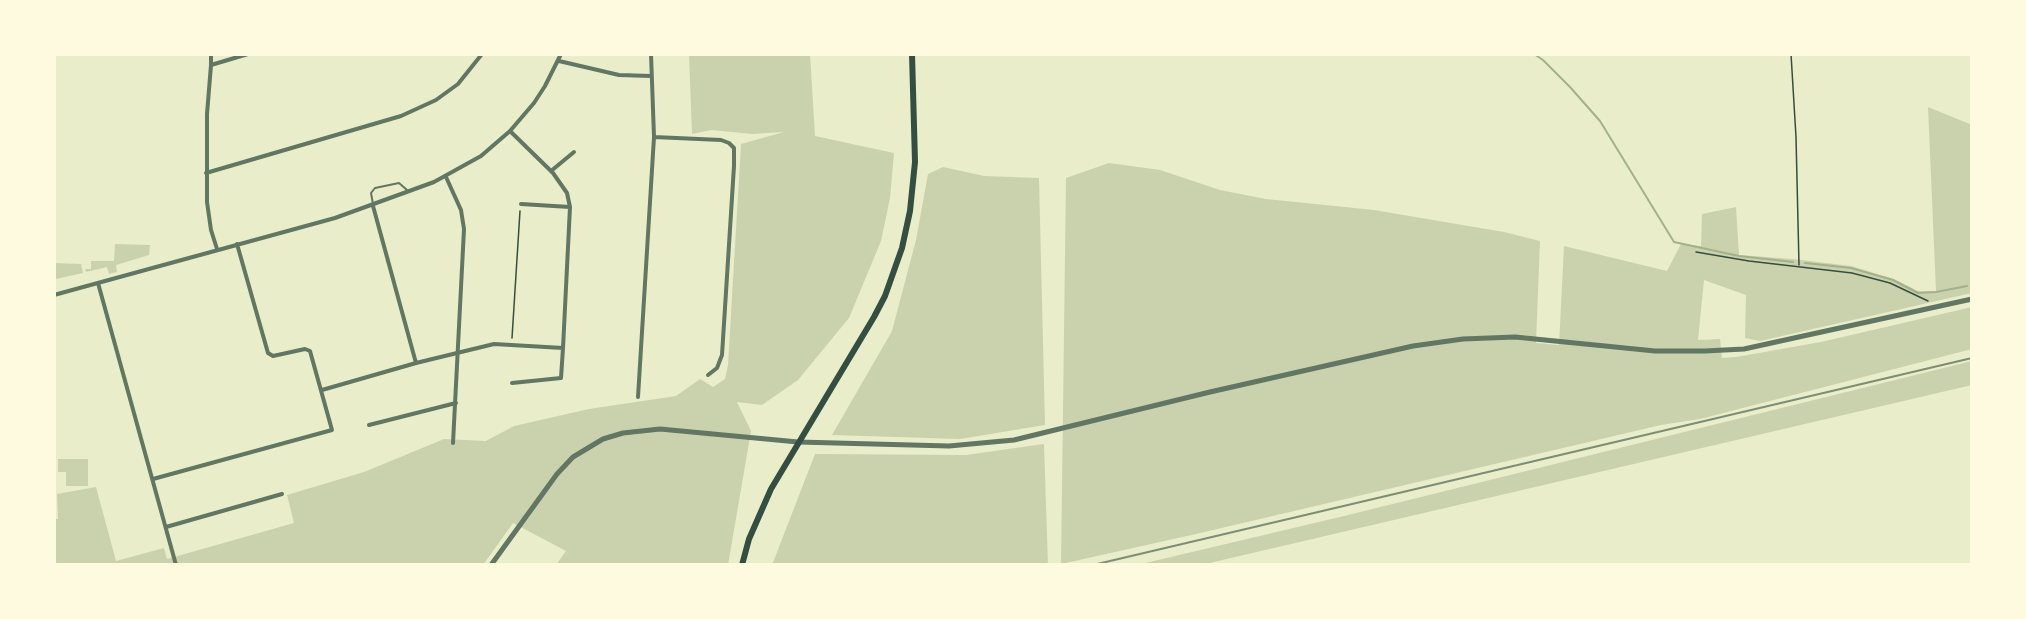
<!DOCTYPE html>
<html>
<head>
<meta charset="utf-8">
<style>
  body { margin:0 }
  #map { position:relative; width:2026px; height:619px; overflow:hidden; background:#e9edc9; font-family:Overpass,sans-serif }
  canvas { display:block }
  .frame { position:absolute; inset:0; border:56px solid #fefae0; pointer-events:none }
</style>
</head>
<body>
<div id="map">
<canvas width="2026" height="619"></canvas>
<div class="frame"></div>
</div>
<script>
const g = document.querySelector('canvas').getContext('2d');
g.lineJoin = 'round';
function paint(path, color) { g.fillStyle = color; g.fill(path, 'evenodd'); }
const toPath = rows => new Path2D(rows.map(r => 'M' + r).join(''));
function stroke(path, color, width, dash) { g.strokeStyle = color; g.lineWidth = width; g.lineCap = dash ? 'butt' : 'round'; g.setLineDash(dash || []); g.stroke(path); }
paint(toPath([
  [689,54,810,54,815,136,894,153,890,198,881,241,849,318,798,380,762,405,737,402,751,431,728,565,556,565,566,551,513,523,483,565,54,565,54,519,58,519,57,494,96,487,116,561,164,548,167,559,294,523,287,495,364,472,444,439,486,441,514,426,589,409,676,396,700,379,713,387,725,379,728,365,741,144,784,132,752,134,711,130,692,134],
  [1928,107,1972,125,1972,293,1760,341,1745,338,1746,295,1704,280,1698,340,1720,339,1722,358,1736,357,1821,342,1972,307,1972,349,1700,419,1661,425,1196,534,1061,564,1066,178,1109,163,1160,170,1220,190,1266,199,1374,210,1504,232,1540,241,1536,343,1559,345,1564,246,1667,271,1681,244,1701,246,1702,214,1736,207,1739,255,1793,259,1851,266,1894,279,1918,291,1936,291],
  [943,167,984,176,1039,178,1045,425,960,439,832,435,892,331,916,240,928,174],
  [115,244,150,245,149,255,116,265,117,272,109,274,107,267,86,272,85,269,91,269,91,261,114,261],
  [54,263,81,264,83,273,56,279],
  [1972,361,1972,385,1201,565,1137,565,1344,516],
  [1044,444,1048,565,772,565,815,454,966,455],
  [58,459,88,459,88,486,66,486,66,472,58,472]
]), '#cad2ad');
stroke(toPath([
  [1534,54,1543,60,1570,87,1600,121,1674,242,1739,256,1793,262],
  [1805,263,1851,268,1893,280,1918,293,1936,292,1967,286]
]), '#a3b18a', 2);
stroke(toPath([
  [1791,54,1796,137,1799,265],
  [1696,252,1749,261,1852,273,1890,283,1928,301],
  [512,338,520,211]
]), '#344e41', 1.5);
stroke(toPath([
  [373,204,371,193,375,188,399,183,407,190]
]), '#617663', 2);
stroke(toPath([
  [211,54,211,65,248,54],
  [559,61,619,75,651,76],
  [211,65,207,114,207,202,211,230,217,249],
  [654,137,721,140,729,143,734,148,734,166,722,355,717,368,708,375],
  [551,171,574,152],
  [206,173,401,116,436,100,458,84,482,54],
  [446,177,461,210,464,229,453,443],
  [521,204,570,207],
  [373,206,416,363],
  [98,283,176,565],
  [54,295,335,218,434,182,481,156,510,131,534,103,545,86,561,54],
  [512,383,561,378,563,348],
  [322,390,416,363,494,344,563,348,570,207,567,193,553,173,510,131],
  [638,397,654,137,651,54],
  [369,425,456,403],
  [153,479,332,430,310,351,305,349,273,356,268,353,237,244],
  [166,527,282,494]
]), '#617663', 4);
stroke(toPath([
  [491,565,557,474,573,457,603,439,623,433,660,429,798,442,949,446,1014,440,1210,392,1413,346,1463,339,1515,337,1655,351,1705,351,1744,349,1972,299]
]), '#617663', 5);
stroke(toPath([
  [742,565,749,539,771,489,874,317,885,296,902,248,910,211,915,162,912,54]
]), '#344e41', 6);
stroke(toPath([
  [1093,565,1972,358]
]), '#7c8e77', 2);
</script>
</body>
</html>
